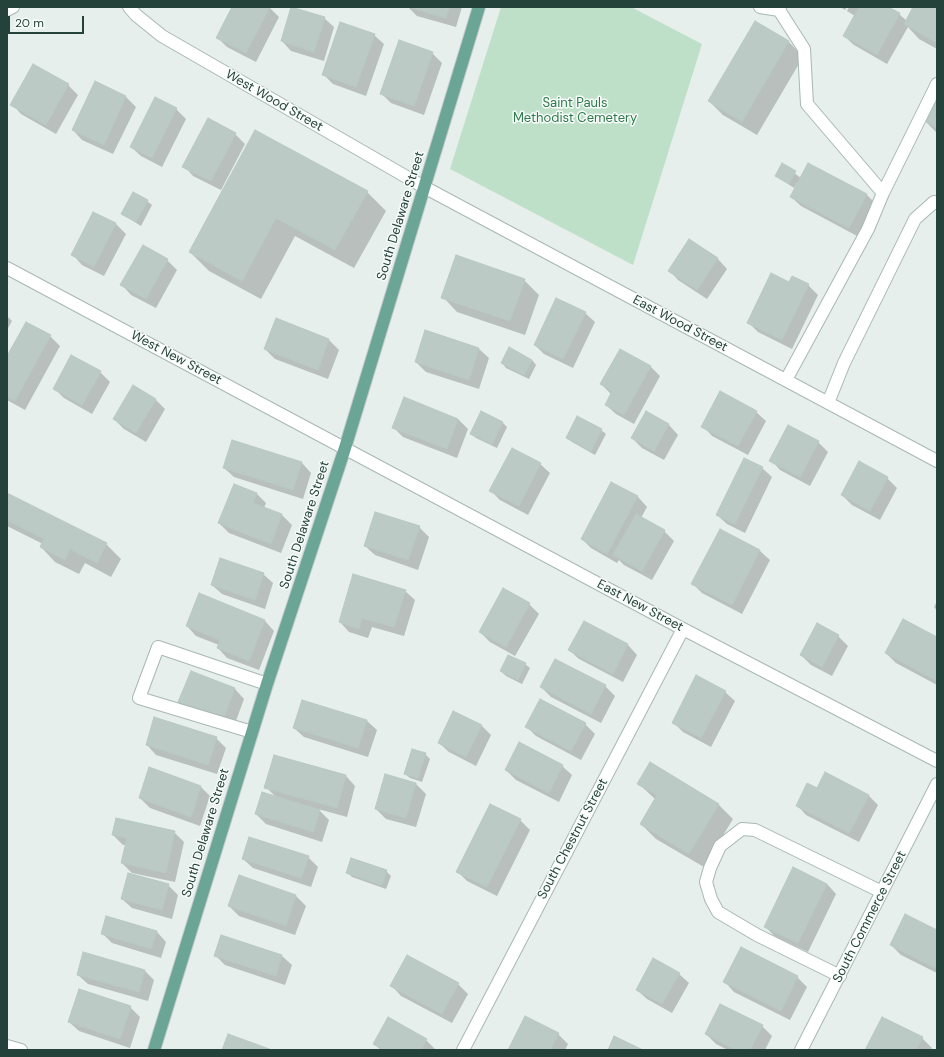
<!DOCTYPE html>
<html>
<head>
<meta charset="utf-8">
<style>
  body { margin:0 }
  #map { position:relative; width:944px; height:1057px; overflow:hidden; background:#e6efeb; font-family:"DM Sans",sans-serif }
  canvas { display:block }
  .frame { position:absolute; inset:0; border:8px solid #24423a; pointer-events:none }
  .scale { position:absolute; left:8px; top:16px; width:76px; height:18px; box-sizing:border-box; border:2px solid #24423a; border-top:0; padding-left:5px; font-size:12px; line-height:14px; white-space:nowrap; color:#24423a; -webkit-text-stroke:3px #f7fbf9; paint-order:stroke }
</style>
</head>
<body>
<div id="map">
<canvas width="944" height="1057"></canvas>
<div class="frame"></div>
<div class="scale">20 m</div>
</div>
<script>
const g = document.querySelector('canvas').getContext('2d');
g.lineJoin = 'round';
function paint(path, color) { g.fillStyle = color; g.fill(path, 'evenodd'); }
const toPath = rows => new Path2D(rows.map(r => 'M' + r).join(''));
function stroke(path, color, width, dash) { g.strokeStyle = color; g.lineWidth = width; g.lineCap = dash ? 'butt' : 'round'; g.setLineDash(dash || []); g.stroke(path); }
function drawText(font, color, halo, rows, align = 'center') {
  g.font = font + ' "DM Sans",sans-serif'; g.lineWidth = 3; g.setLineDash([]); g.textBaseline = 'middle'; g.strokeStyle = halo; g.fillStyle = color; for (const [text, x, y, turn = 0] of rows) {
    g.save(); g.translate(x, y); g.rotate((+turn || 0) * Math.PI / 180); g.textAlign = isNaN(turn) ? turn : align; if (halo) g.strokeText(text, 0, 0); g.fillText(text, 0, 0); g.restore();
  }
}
paint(toPath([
  [501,7,631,7,702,44,633,265,450,169]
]), '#bfe0c8');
paint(toPath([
  [233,7,269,7,279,17,256,62,227,47,218,38],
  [408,7,462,7,456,27,417,16],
  [840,7,847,7,845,10],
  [849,7,886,7,899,14,907,21,915,7,937,7,937,49,919,39,908,27,887,64,854,45,844,36,855,16,847,11],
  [324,18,334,27,324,61,291,51,282,41],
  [755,22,789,42,803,57,757,135,723,115,709,101],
  [374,35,384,44,366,96,333,84,323,74],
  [432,53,442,63,424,115,391,103,381,93],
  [95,82,126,97,136,107,113,154,82,140,73,130],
  [68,85,78,95,56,134,21,114,12,104],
  [937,98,937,133,924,120],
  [176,109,186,119,162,167,141,156,131,147],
  [256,131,367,192,386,211,354,268,295,236,261,299,209,271,190,252],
  [235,134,245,144,221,190,193,176,184,166],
  [783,165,801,178,866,194,876,204,859,237,801,206,791,197,798,183,797,183,794,188,776,176],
  [147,201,152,205,141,226,122,214],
  [94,213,116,224,126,234,104,276,82,265,73,255],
  [689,240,718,259,727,269,707,299,678,280,669,270],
  [167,260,177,270,156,308,131,295,122,285],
  [524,280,539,295,525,335,457,312,443,297],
  [808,285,818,295,792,349,758,332,748,322],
  [585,313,595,322,573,368,544,354,535,345],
  [7,316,12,321,7,330],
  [277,320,329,340,339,350,328,379,275,359,265,349],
  [50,336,60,346,25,410,7,400,7,359],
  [479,349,489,358,479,389,426,372,416,362],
  [532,360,536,365,529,379,506,368,502,363],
  [650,366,660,376,634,424,616,414,606,405,611,394,601,384],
  [100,372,110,382,92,414,64,398,54,388],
  [405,399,458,419,468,429,457,458,403,437,394,428],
  [156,400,165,409,146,442,124,429,114,419],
  [756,412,766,421,748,455,712,436,703,426],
  [646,413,669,425,678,435,664,460,642,448,632,438],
  [502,422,507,427,497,448,476,438,471,434],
  [601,430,606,434,595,455,572,442,567,438],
  [818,442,828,452,810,486,780,470,771,460],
  [302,463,311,473,303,499,234,477,224,468],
  [540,464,550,473,528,515,500,500,491,491],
  [762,468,772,477,745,533,727,524,717,515],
  [887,478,897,488,880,520,852,505,842,495],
  [612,483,638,497,647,507,641,518,664,531,674,541,652,580,624,565,619,560,617,563,591,548,582,539],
  [256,493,266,503,264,508,282,515,292,525,281,553,229,533,219,523],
  [7,494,106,544,121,559,111,577,85,563,79,574,55,562,41,547,43,544,7,526],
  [419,527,429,537,418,570,375,555,365,546],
  [720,530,760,551,770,560,742,614,702,593,693,584],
  [263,574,273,583,265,609,222,594,212,585],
  [405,591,415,600,404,636,372,627,368,638,349,632,340,622],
  [199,594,265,621,274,631,259,670,227,658,218,648,219,645,196,636,187,626],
  [937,601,937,611,934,607],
  [529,604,539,614,515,656,490,642,480,632],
  [584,622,628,645,637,655,623,682,579,659,569,650],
  [838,636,848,646,832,676,811,665,801,655],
  [937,639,937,685,896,663,886,653],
  [525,664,530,668,522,684,506,676,501,671],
  [191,672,235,689,244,699,233,729,189,712,179,702],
  [605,686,615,696,601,723,551,697,541,687],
  [725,692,735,701,711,747,683,732,673,722],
  [303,701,367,721,377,730,368,757,304,737,294,728],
  [585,724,595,734,581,760,536,736,527,727],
  [482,726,491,735,476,766,449,752,439,743],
  [216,738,226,748,217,774,156,755,147,745],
  [425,754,430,759,422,782,410,778,405,774],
  [562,766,572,775,559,802,516,780,506,770],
  [825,774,869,796,878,805,859,842,806,815,797,805,817,789],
  [386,775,416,784,426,794,416,827,386,819,376,809],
  [346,776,355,786,347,817,318,809,329,820,322,842,266,824,256,814,276,797,266,787],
  [638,783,718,804,733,819,704,867,656,839,641,824,656,800],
  [201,787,210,796,200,826,150,808,140,798],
  [520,820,530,830,497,896,467,881,458,872],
  [174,832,184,842,175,882,132,873,122,863,126,845,123,845,113,835],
  [308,857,318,867,311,887,253,868,243,859],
  [386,871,391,876,386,889,352,877,347,872],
  [240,876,296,896,306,906,295,935,239,916,229,906],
  [827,884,836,894,808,952,774,936,765,926],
  [168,885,178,895,172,919,132,908,122,899],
  [937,931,937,973,901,955,891,945],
  [157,932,166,942,161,958,112,943,102,933],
  [222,936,282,956,292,965,285,985,225,965,215,955],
  [144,970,154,980,148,1001,88,984,78,975],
  [679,974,689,983,672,1013,647,999,637,990],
  [797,977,807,987,790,1020,734,992,725,982],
  [458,984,468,994,452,1023,401,996,392,986],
  [720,1005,762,1026,772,1036,765,1050,728,1050,716,1044,706,1034],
  [130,1007,140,1017,130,1048,79,1031,69,1022],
  [558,1034,568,1044,565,1050,509,1050],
  [922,1038,932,1048,931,1050,866,1050],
  [426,1040,436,1050,381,1050,374,1044]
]), '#0003');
const building = toPath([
  [232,7,270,7,246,53,216,38,232,7],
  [291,7,325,17,314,52,281,41,291,7],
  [408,7,449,7,446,18,408,7],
  [859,7,888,7,900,13,877,55,843,36,859,7],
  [913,7,937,7,937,43,904,24,913,7],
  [755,21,789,41,742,122,708,101,755,21],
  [340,22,375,34,356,87,322,75,340,22],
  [399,40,433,52,414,106,380,94,399,40],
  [33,64,69,84,46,125,10,105,33,64],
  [95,81,126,96,104,145,72,130,95,81],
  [937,96,937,128,923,120,937,96],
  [155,97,177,108,152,158,130,147,155,97],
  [208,118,236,133,211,181,182,167,208,118],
  [255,130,368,191,335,250,276,218,242,281,189,252,255,130],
  [782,163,796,171,789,184,775,176,782,163],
  [808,163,867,194,849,228,790,197,808,163],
  [133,192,148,200,136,222,121,214,133,192],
  [93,212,116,223,94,267,71,255,93,212],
  [689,239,718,258,697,290,668,271,689,239],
  [143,245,168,259,146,299,120,285,143,245],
  [456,255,525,279,510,321,441,298,456,255],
  [771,273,789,282,792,276,809,284,782,340,747,323,771,273],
  [556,298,586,312,563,359,534,345,556,298],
  [276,318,329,339,318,370,264,349,276,318],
  [26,322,51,335,15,401,7,397,7,356,26,322],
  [425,330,479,348,469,380,415,362,425,330],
  [509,347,532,360,524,375,501,363,509,347],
  [620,349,651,366,624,415,605,405,612,391,600,384,620,349],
  [71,355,101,371,82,405,53,389,71,355],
  [133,385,156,399,136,433,113,419,133,385],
  [720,391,757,411,738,446,701,427,720,391],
  [404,397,458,419,447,449,392,428,404,397],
  [481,411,503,422,492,444,470,434,481,411],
  [646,411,669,424,654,451,631,438,646,411],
  [577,416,602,429,591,451,566,438,577,416],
  [788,425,819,441,800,477,769,461,788,425],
  [232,440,302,462,293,490,223,468,232,440],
  [512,448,541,463,519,506,489,491,512,448],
  [744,458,763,467,735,524,716,515,744,458],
  [859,461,888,477,870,511,841,495,859,461],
  [611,482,638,496,607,554,581,539,611,482],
  [234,484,257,493,253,503,282,514,271,544,218,523,234,484],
  [7,493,107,543,97,563,70,549,65,560,40,547,44,539,7,520,7,493],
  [375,512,420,526,408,560,364,546,375,512],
  [636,514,665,530,642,571,613,555,636,514],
  [720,529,760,550,732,605,691,584,720,529],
  [220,558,264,573,255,600,211,585,220,558],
  [353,574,406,590,394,627,362,618,359,629,339,622,353,574],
  [503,588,530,603,506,647,479,632,503,588],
  [199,593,265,620,249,661,217,648,220,640,186,626,199,593],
  [903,619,937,637,937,681,885,653,903,619],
  [584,621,628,644,613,674,568,650,584,621],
  [817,623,839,635,822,667,800,655,817,623],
  [508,655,526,663,518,680,500,671,508,655],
  [555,659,606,685,591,714,540,687,555,659],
  [191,671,235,688,223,720,178,702,191,671],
  [696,675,726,691,701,738,672,723,696,675],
  [540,699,586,723,571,751,525,727,540,699],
  [302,700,367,720,358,748,293,728,302,700],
  [453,711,482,725,466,757,438,743,453,711],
  [154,717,217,737,208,765,146,745,154,717],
  [519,742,563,765,549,793,505,770,519,742],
  [412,749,426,753,418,778,404,774,412,749],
  [274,755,346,775,337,808,264,788,274,755],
  [650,762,719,804,689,854,640,824,657,795,637,784,650,762],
  [149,767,201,786,191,817,139,798,149,767],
  [825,772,869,795,849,833,796,806,807,783,817,788,825,772],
  [385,774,416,783,406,818,375,809,385,774],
  [262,792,320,810,313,832,255,814,262,792],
  [490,804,521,819,487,887,456,872,490,804],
  [116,818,175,831,166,873,121,863,127,838,112,835,116,818],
  [249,837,309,856,301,878,242,859,249,837],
  [351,858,387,870,382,885,346,873,351,858],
  [793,867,827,884,798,943,764,927,793,867],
  [128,873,169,884,162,910,121,899,128,873],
  [239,875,296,895,286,926,228,906,239,875],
  [905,914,937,930,937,963,935,968,890,945,905,914],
  [106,916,157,931,151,949,101,934,106,916],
  [221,935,282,955,276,976,214,956,221,935],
  [741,947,798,976,781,1011,723,982,741,947],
  [83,952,145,970,139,992,77,975,83,952],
  [407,955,459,983,442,1014,390,986,407,955],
  [653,958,680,973,662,1004,636,990,653,958],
  [79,989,131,1006,120,1039,68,1022,79,989],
  [720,1004,763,1025,750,1050,736,1050,705,1034,720,1004],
  [525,1016,559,1033,550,1050,508,1050,525,1016],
  [388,1017,427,1039,421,1050,384,1050,373,1044,388,1017],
  [882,1017,923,1037,916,1050,865,1050,882,1017],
  [228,1034,272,1050,222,1050,228,1034],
  [614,1036,643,1050,608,1050,614,1036]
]);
paint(building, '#bbcac4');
stroke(building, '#b8c9c2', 1);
const minor = toPath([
  [129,7,136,15,162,36,424,187,937,461],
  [760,7,779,10,780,7],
  [7,10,13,7],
  [779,10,804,49,807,104,883,193,868,229,786,380],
  [883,193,937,84],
  [7,268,683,629,937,761],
  [828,403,844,363,915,219,934,202,937,203],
  [252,732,139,698,158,647,267,684],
  [840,976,757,935,718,912,711,899,706,882,710,868,720,846,742,829,755,830,882,892],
  [7,1046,21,1050],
  [463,1050,683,629],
  [801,1050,937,784]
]);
const major = toPath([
  [154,1050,267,684,345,448,479,7]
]);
stroke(minor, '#a8b8b2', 14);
stroke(major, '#c2cac8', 14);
stroke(minor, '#fff', 12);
stroke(major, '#6aa596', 12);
drawText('13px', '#24423a', '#f7fbf9', [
  ["West Wood Street",274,101,30],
  ["South Delaware Street",401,216,-73],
  ["East Wood Street",680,324,28],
  ["West New Street",176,358,28],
  ["South Delaware Street",305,525,-72],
  ["East New Street",640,606,28],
  ["South Delaware Street",206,833,-73],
  ["South Chestnut Street",573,839,-62],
  ["South Commerce Street",870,917,-63]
]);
drawText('13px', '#2d7a4b', '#f7fbf9', [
  ["Saint Pauls",575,104],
  ["Methodist Cemetery",575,119]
]);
</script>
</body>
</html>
